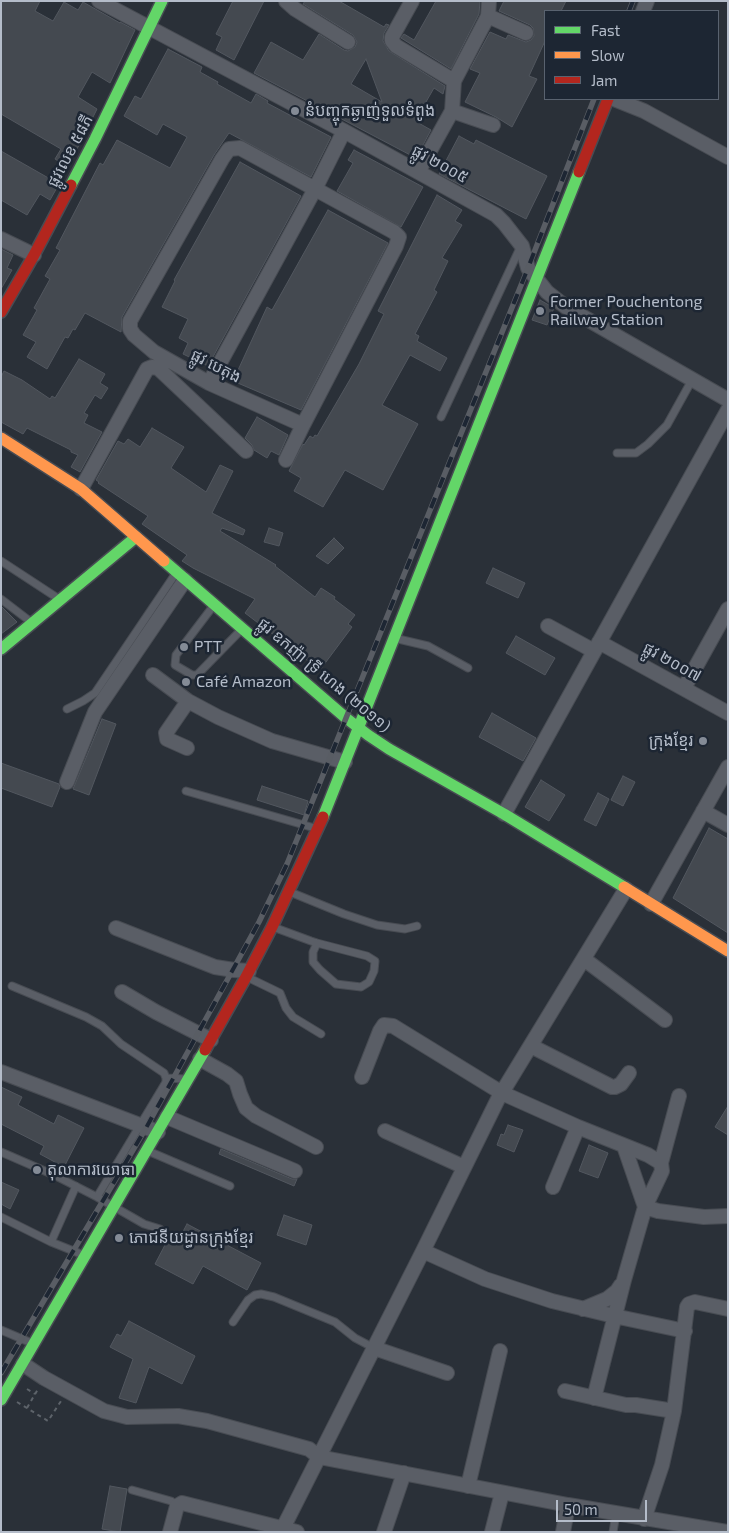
<!DOCTYPE html>
<html>
<head>
<meta charset="utf-8">
<style>
  body { margin:0 }
  #map { position:relative; width:729px; height:1533px; overflow:hidden; background:#2a3038; font-family:"Exo 2",sans-serif }
  canvas { display:block }
  .frame { position:absolute; inset:0; border:2px solid #b4bcc9; pointer-events:none }
  .legend { position:absolute; left:544px; top:10px; width:175px; height:90px; box-sizing:border-box; background:#1d2633; border:1px solid #59626f; margin:0; padding:6px 9px; list-style:none; font-size:15px; color:#b4bcc9 }
  .legend li { display:flex; align-items:center; gap:10px; height:25px }
  .legend b { width:25px; border:1px solid #59626f }
  .scale { position:absolute; left:556px; top:1500px; width:91px; height:22px; box-sizing:border-box; border:2px solid #b4bcc9; border-top:0; padding-left:6px; font-size:15px; line-height:18px; white-space:nowrap; color:#b4bcc9; -webkit-text-stroke:4px #1d2633; paint-order:stroke }
</style>
</head>
<body>
<div id="map">
<canvas width="729" height="1533"></canvas>
<div class="frame"></div>
<ul class="legend">
<li><b style="height:6px;background:#63d668"></b>Fast</li>
<li><b style="height:6px;background:#ff974d"></b>Slow</li>
<li><b style="height:6px;background:#b3261e"></b>Jam</li>
</ul>
<div class="scale">50 m</div>
</div>
<script>
const g = document.querySelector('canvas').getContext('2d');
g.lineJoin = 'round';
function paint(path, color) { g.fillStyle = color; g.fill(path, 'evenodd'); }
const toPath = rows => new Path2D(rows.map(r => 'M' + r).join(''));
function stroke(path, color, width, dash) { g.strokeStyle = color; g.lineWidth = width; g.lineCap = dash ? 'butt' : 'round'; g.setLineDash(dash || []); g.stroke(path); }
function drawText(font, color, halo, rows, align = 'center') {
  g.font = font + ' "Exo 2","Noto Sans Khmer",sans-serif'; g.lineWidth = 5; g.setLineDash([]); g.textBaseline = 'middle'; g.strokeStyle = halo; g.fillStyle = color; for (const [text, x, y, turn = 0] of rows) {
    g.save(); g.translate(x, y); g.rotate((+turn || 0) * Math.PI / 180); g.textAlign = isNaN(turn) ? turn : align; if (halo) g.strokeText(text, 0, 0); g.fillText(text, 0, 0); g.restore();
  }
}
const building = toPath([
  [1,1,40,1,35,11,53,21,64,2,78,10,83,2,120,23,120,22,135,30,110,83,92,72,78,97,97,109,68,167,55,159,61,149,1,114,1,1],
  [233,1,264,1,234,60,216,50,222,37,216,34,233,1],
  [305,1,339,1,384,27,386,24,389,25,384,33,383,41,389,51,445,86,443,94,434,88,415,121,431,130,416,158,254,73,271,42,303,60,319,34,344,50,348,51,355,47,357,42,353,35,303,4,305,1],
  [366,59,382,102,351,84,366,59],
  [436,1,480,1,479,14,451,69,401,38,404,34,414,40,436,1],
  [504,1,566,1,561,11,545,11,545,41,529,76,537,79,512,127,496,117,465,102,480,73,470,69,490,32,506,39,508,35,526,42,531,40,534,36,533,28,530,25,499,11,504,1],
  [168,49,202,67,200,72,218,82,217,84,251,103,256,94,268,101,267,103,331,137,311,177,229,133,214,155,122,317,121,332,85,313,75,330,73,329,68,338,65,337,47,369,27,357,36,342,23,335,37,310,34,308,50,279,45,276,60,250,56,248,100,163,103,165,117,140,170,168,187,137,163,124,157,135,124,116,135,96,141,99,168,49],
  [459,136,474,144,476,140,547,176,526,219,439,174,459,136],
  [354,150,423,187,401,227,337,191,353,163,348,160,354,150],
  [1,151,59,184,50,200,40,194,27,215,1,200,1,151],
  [240,162,301,196,208,366,183,354,188,343,179,338,188,319,162,307,175,281,174,280,240,162],
  [437,195,462,210,455,221,462,225,442,258,448,261,434,290,437,292,415,334,419,336,417,341,447,358,440,371,410,355,382,405,418,424,383,490,345,470,323,507,294,491,301,478,289,471,303,444,304,445,310,436,313,438,315,435,317,436,359,364,384,314,378,311,437,195],
  [328,210,388,243,301,410,233,381,267,307,272,310,328,210],
  [1,249,13,255,7,268,12,270,1,289,1,249],
  [540,300,554,308,547,325,532,320,540,300],
  [79,359,105,374,100,383,108,388,101,399,95,395,84,413,88,415,84,423,102,432,80,472,71,467,78,455,71,452,71,450,27,428,23,434,1,422,1,377,4,371,22,380,50,399,52,396,55,398,79,359],
  [257,417,288,435,279,455,271,451,267,458,254,450,252,445,245,438,257,417],
  [152,428,184,447,171,468,206,492,220,465,233,471,212,513,245,530,243,535,222,528,220,531,276,565,275,566,315,597,321,588,335,597,334,599,355,615,348,624,352,627,320,670,245,613,255,599,193,568,182,561,187,555,142,524,148,516,98,483,99,482,96,480,118,441,124,444,128,439,140,447,152,428],
  [269,528,283,533,279,546,264,542,269,528],
  [334,538,344,548,328,564,316,556,334,538],
  [493,568,525,583,518,598,486,583,493,568],
  [1,606,17,622,1,634,1,606],
  [516,636,555,658,545,675,506,653,516,636],
  [492,713,536,738,523,761,479,737,492,713],
  [102,719,116,724,89,795,73,789,102,719],
  [1,763,59,784,60,787,52,807,1,788,1,763],
  [623,776,635,782,623,806,611,800,623,776],
  [541,780,565,795,549,821,525,807,541,780],
  [262,786,308,801,304,815,257,800,262,786],
  [598,793,609,799,596,826,584,820,598,793],
  [709,828,728,839,728,933,673,898,709,828],
  [1,1087,22,1097,18,1105,54,1124,58,1115,84,1128,64,1167,40,1154,44,1146,1,1124,1,1087],
  [728,1106,728,1135,715,1127,728,1106],
  [508,1125,523,1130,514,1152,497,1145,501,1134,504,1135,508,1125],
  [589,1145,608,1153,598,1178,579,1171,589,1145],
  [221,1149,292,1179,297,1179,294,1186,219,1154,221,1149],
  [1,1182,19,1190,10,1209,1,1204,1,1182],
  [284,1215,312,1225,306,1245,277,1235,284,1215],
  [187,1224,261,1263,247,1290,203,1266,193,1284,155,1264,165,1245,161,1243,166,1234,178,1241,187,1224],
  [129,1321,195,1356,182,1384,149,1367,136,1403,119,1398,133,1359,110,1347,117,1334,121,1336,129,1321],
  [110,1486,127,1489,120,1532,102,1529,110,1486]
]);
paint(building, '#444950');
stroke(building, '#52575f', 1);
const lane = toPath([
  [441,417,520,248],
  [617,453,636,453,648,444,667,425,692,380],
  [1,561,59,599],
  [1,599,31,622],
  [214,605,176,655,175,665,192,675,197,675,242,629],
  [394,638,428,646,468,668],
  [67,709,83,701,95,693,176,573],
  [186,791,318,829],
  [290,892,344,914,377,925,405,929,417,926],
  [273,927,311,941,317,943,367,956,375,961,374,971,369,982,361,987,336,984,320,970,313,962,313,952,317,943],
  [247,977,280,993,286,1008,293,1017,321,1034],
  [12,986,86,1017,102,1026,121,1044,164,1073,166,1078,166,1082,97,1197],
  [166,1078,186,1079],
  [148,1151,230,1186],
  [1,1152,54,1175,97,1197,144,1224,160,1229],
  [1,1217,51,1242,86,1256],
  [51,1242,76,1186],
  [233,1322,248,1300,255,1295,261,1294,274,1297,335,1322,355,1338,374,1348],
  [1,1330,34,1344],
  [132,1490,171,1501,177,1506],
  [613,1532,616,1514]
]);
const street = toPath([
  [99,1,344,131,496,215,504,223,522,246,528,268,547,292,566,307,728,400],
  [286,1,295,9,348,42],
  [412,1,392,37,392,41,396,46,454,81],
  [643,11,647,1],
  [488,16,526,33],
  [614,99,644,111,728,157],
  [452,111,493,125],
  [418,172,452,111,454,81,488,16,489,1],
  [1,239,34,255],
  [209,383,315,189,344,131],
  [286,460,303,425,396,246,399,237,394,232,240,148,229,149,222,159,130,321,130,329,134,335,154,352,209,383,303,425],
  [81,489,147,369,152,367,158,368,246,451],
  [548,626,594,651],
  [599,642,728,713],
  [153,675,188,701,218,717,272,741,345,762],
  [684,688,728,609],
  [187,748,167,739,166,733,188,701],
  [67,782,95,712,185,580],
  [703,811,728,825],
  [504,814,728,410],
  [651,904,728,767],
  [116,928,215,967,234,970,249,971],
  [584,959,665,1020],
  [122,992,156,1012,211,1040],
  [531,1046,612,1087,615,1087,621,1084,629,1073],
  [200,1059,227,1074,236,1081,240,1094,246,1108,256,1116,316,1147],
  [1,1072,158,1132],
  [362,1077,380,1031,384,1025,393,1026,502,1093,578,1127,648,1155,661,1163,662,1171,645,1207,624,1280,594,1398],
  [167,1117,295,1171],
  [385,1131,464,1167],
  [624,1146,645,1207],
  [661,1163,679,1096],
  [553,1187,578,1127],
  [645,1207,658,1211,704,1217,728,1216],
  [423,1251,485,1279,552,1301,614,1316,685,1331],
  [583,1309,607,1299,617,1291,621,1285],
  [374,1348,447,1373],
  [23,1364,44,1378,104,1411,127,1417,178,1416,207,1421,309,1449,319,1457,568,1505,727,1532],
  [565,1391,626,1405,636,1405,674,1411],
  [468,1486,500,1351],
  [644,1519,662,1465,674,1411,687,1307,689,1304,695,1302,728,1309],
  [170,1532,177,1506,182,1503,297,1532],
  [281,1532,423,1251,498,1099,626,889],
  [384,1532,404,1473],
  [492,1532,502,1493],
  [563,1532,568,1505]
]);
const fast = toPath([
  [71,185,95,139,162,1],
  [164,561,346,718,368,735,389,749,504,814,624,887],
  [1,649,136,537],
  [323,817,579,172],
  [1,1400,205,1050]
]);
const slow = toPath([
  [1,438,81,489,164,561],
  [624,887,728,951]
]);
const jam = toPath([
  [579,172,608,99],
  [1,312,34,255,71,185],
  [205,1050,246,977,272,927,323,817]
]);
stroke(lane, '#484c53', 9);
stroke(street, '#484c53', 16);
stroke(fast, '#484c53', 14);
stroke(slow, '#484c53', 14);
stroke(jam, '#484c53', 14);
stroke(toPath([
  [27,1389,35,1394],
  [17,1402,48,1421,61,1401],
  [27,1408,38,1389]
]), '#5d636a', 2, [4, 4]);
stroke(lane, '#5a5e66', 7);
stroke(street, '#5a5e66', 14);
stroke(fast, '#63d668', 11);
stroke(slow, '#ff974d', 11);
stroke(jam, '#b3261e', 11);
const rail = toPath([
  [629,11,633,1],
  [1,1373,146,1128,259,922,287,864,528,268,594,99]
]);
stroke(rail, '#595d64', 5.5);
stroke(rail, '#1d2633', 4, [11]);
for (const [x, y, r, color] of [
  [295,111,5,"#848b96"],
  [540,311,5,"#848b96"],
  [184,647,5,"#848b96"],
  [186,682,5,"#848b96"],
  [703,741,5,"#848b96"],
  [37,1170,5,"#848b96"],
  [119,1238,5,"#848b96"]
]) { const dot = new Path2D(); dot.arc(x, y, r, 0, 2 * Math.PI); g.fillStyle = color; g.fill(dot); stroke(dot, '#1d2633', 2); }
drawText('16px', '#b4bcc9', '#1d2633', [
  ["នំបញ្ចុកឆ្ងាញ់ទួលទំពូង",305,111],
  ["Former Pouchentong",550,302],
  ["Railway Station",550,320],
  ["PTT",194,647],
  ["Café Amazon",196,682],
  ["ក្រុងខ្មែរ",693,741,"right"],
  ["តុលាការយោធា",47,1170],
  ["ភោជនីយដ្ធានក្រុងខ្មែរ",129,1238]
], 'left');
drawText('16px', '#b4bcc9', '#1d2633', [
  ["ផ្លូវលេខ ៥៨ភី",70,151,-62],
  ["ផ្លូវ ២០០៥",440,164,29],
  ["ផ្លូវ បេតុង",216,366,27],
  ["ផ្លូវ ២០០៧",672,662,29],
  ["ផ្លូវ ឧកញ៉ា ទ្រី ហេង (២០១១)",324,675,40]
]);
</script>
</body>
</html>
